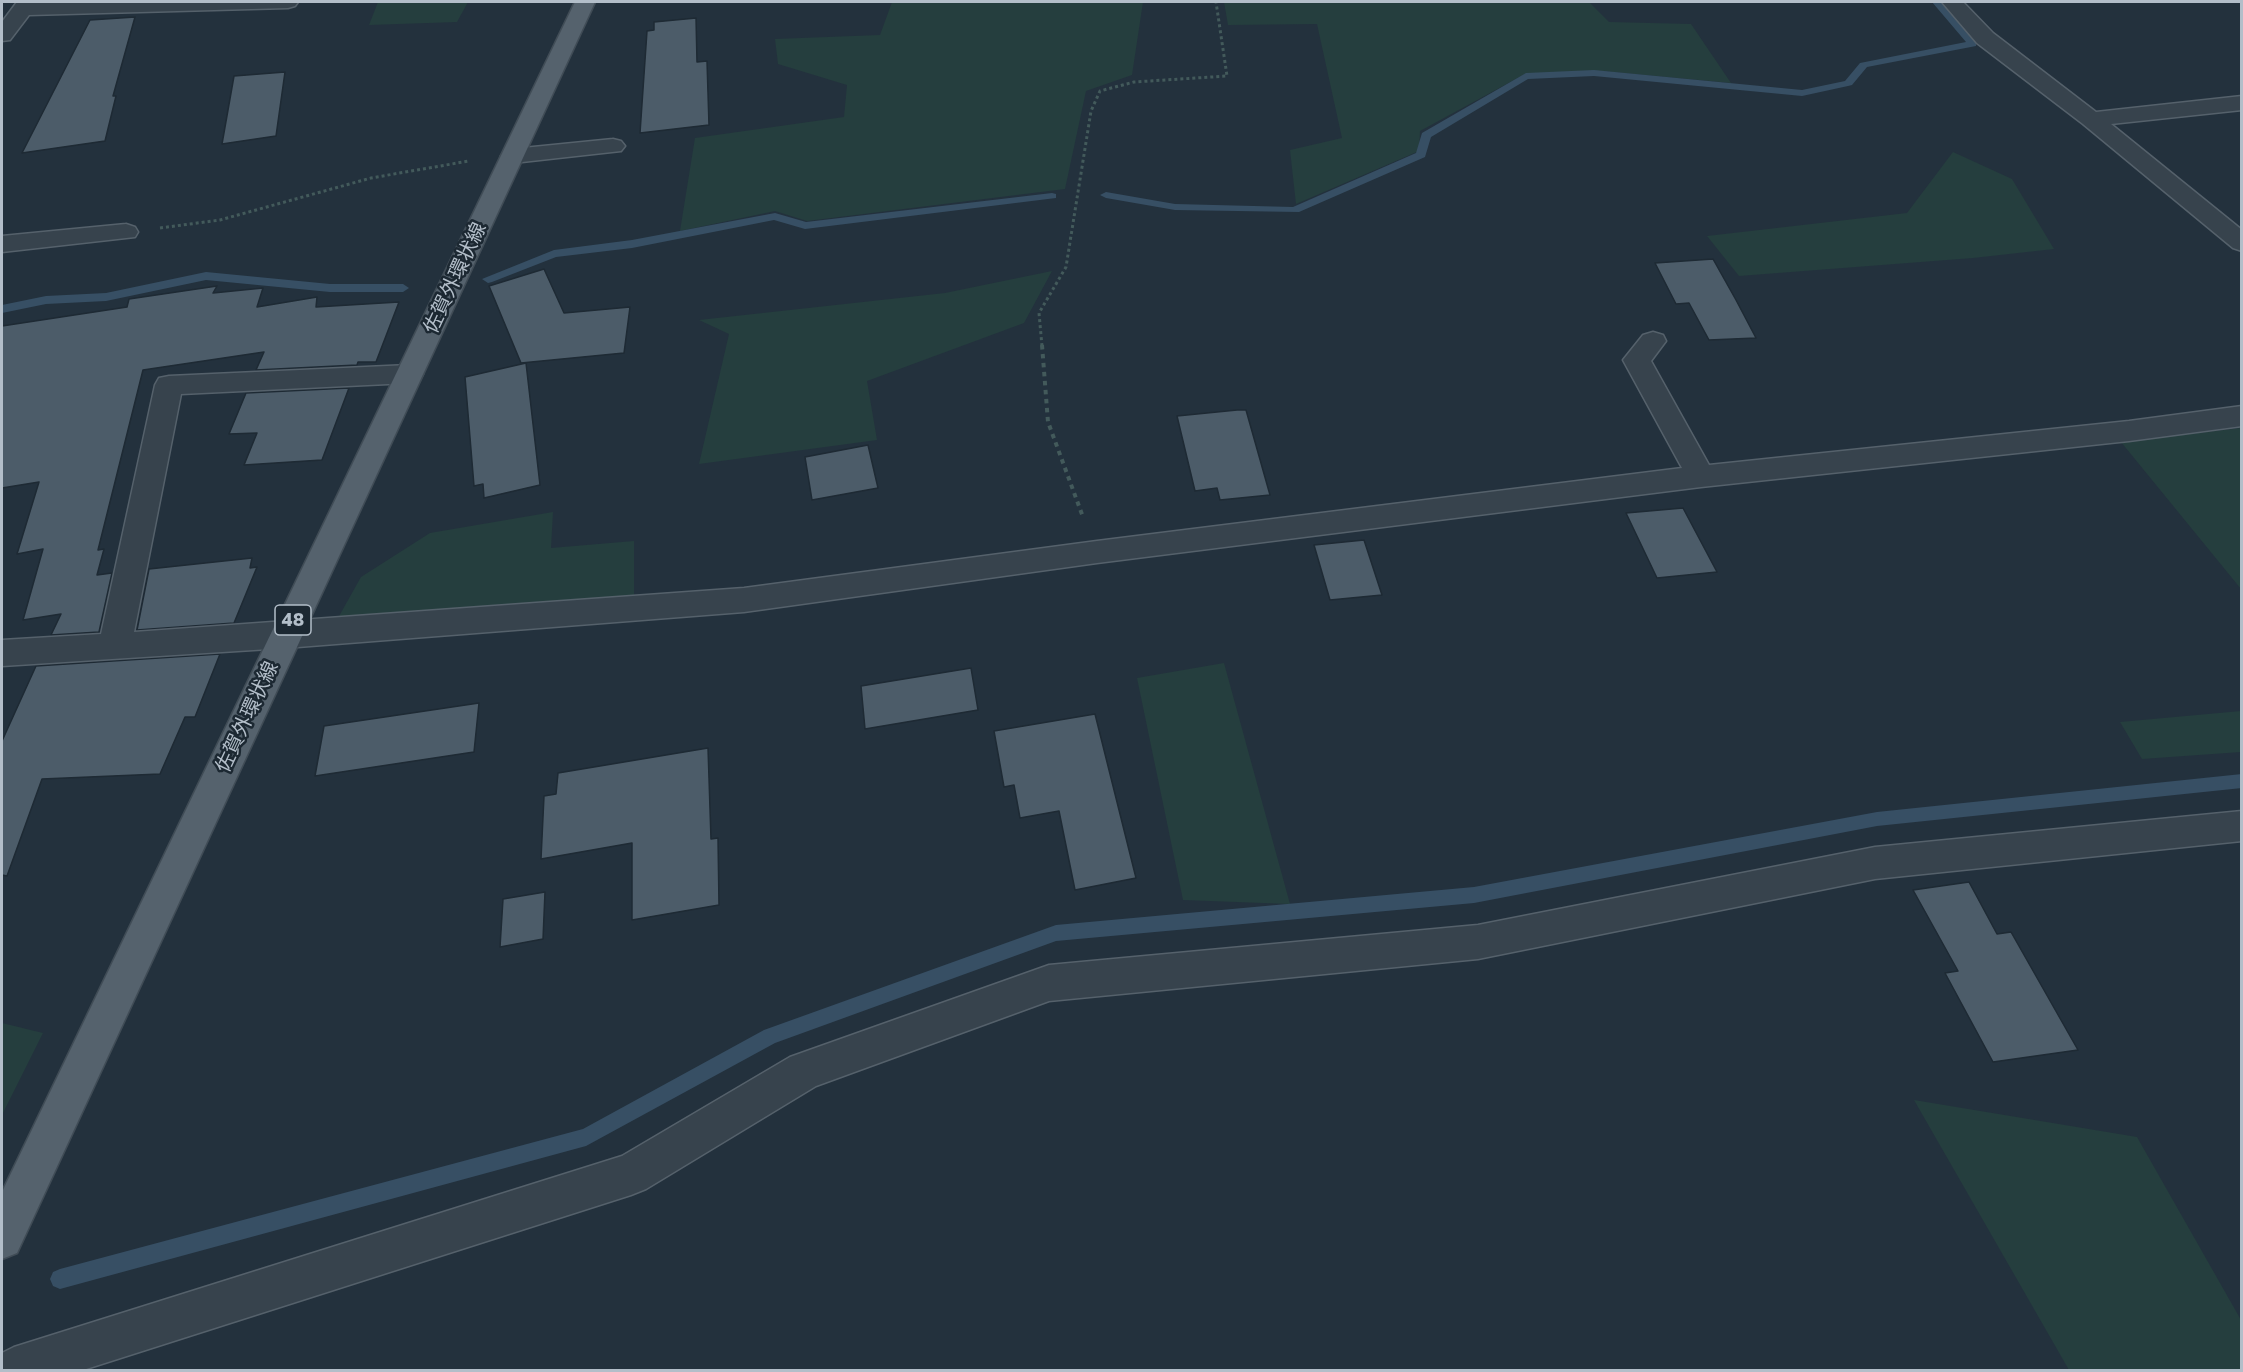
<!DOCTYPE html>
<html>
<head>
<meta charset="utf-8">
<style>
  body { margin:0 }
  #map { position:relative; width:2243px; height:1372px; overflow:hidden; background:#23313d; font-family:"Golos Text",sans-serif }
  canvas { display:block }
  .frame { position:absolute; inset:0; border:3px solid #b3bec9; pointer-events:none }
</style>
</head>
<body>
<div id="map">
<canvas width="2243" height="1372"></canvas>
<div class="frame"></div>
</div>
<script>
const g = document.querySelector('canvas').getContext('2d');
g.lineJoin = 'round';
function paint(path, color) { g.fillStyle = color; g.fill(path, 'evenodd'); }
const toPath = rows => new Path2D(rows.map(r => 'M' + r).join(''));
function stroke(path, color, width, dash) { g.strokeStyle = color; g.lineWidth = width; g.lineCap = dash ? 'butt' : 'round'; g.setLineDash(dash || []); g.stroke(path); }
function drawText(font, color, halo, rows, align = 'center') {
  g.font = font + ' "Golos Text","Noto Sans JP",sans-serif'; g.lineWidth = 5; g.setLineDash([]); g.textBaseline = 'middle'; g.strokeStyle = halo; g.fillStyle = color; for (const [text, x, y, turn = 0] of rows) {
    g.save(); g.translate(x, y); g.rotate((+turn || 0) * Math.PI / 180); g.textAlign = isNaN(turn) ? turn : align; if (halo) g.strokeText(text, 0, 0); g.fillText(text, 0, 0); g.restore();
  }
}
paint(toPath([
  [378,2,468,2,457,22,369,25],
  [892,2,1143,2,1132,75,1086,91,1065,189,807,221,775,211,680,231,695,138,844,117,847,85,778,64,775,39,880,35],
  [1224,2,1589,2,1609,22,1691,24,1731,83,1602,71,1525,74,1420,131,1419,151,1296,204,1290,150,1342,138,1317,24,1228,25],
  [1953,152,2012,179,2054,249,1973,258,1739,276,1707,236,1907,213],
  [1052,271,1024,323,867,381,877,440,699,464,729,334,699,320,945,293],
  [2241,428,2241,589,2121,442],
  [553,512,551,548,634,541,634,600,338,618,361,577,430,533],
  [1224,663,1290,904,1183,900,1137,678],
  [2241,711,2241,752,2142,759,2120,722],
  [2,1023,43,1033,2,1115],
  [1914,1100,2137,1137,2241,1320,2241,1370,2069,1370]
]), '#253e3e');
paint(toPath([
  [1932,2,1941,2,1976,42,1976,46,1867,67,1852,85,1848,86,1802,96,1594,76,1528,79,1431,137,1425,157,1299,212,1175,210,1106,198,1100,195,1106,192,1175,204,1293,207,1416,153,1422,133,1526,73,1594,70,1802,90,1845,81,1860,63,1966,42,1932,2],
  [1052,193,1056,194,1056,198,805,229,774,220,632,248,556,257,492,282,488,283,482,279,554,250,632,240,775,213,806,222,1052,193],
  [206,272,330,284,403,284,409,288,403,292,330,292,206,280,106,301,46,304,2,313,2,305,46,296,106,293,206,272],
  [2242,774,2242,788,1877,826,1474,903,1056,941,775,1043,586,1146,60,1289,53,1286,50,1279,53,1272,60,1269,583,1129,764,1030,1056,925,1474,887,1877,812,2242,774]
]), '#374f64');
const building = toPath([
  [135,17,113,96,116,96,105,141,22,153,90,20,135,17],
  [696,18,697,62,707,61,709,125,640,133,647,31,654,30,654,22,696,18],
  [285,72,276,136,222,144,234,76,285,72],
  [1713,259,1736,300,1756,338,1709,340,1689,303,1676,304,1655,263,1713,259],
  [544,269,564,313,630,307,624,353,521,363,489,286,544,269],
  [217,286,213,293,263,288,257,307,317,297,316,307,399,302,376,362,358,362,357,365,256,370,264,352,143,370,98,550,104,549,97,575,112,573,99,632,51,635,61,614,23,620,43,549,17,554,39,482,2,488,2,326,127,307,129,299,217,286],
  [526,363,540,485,484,498,483,484,474,486,465,377,526,363],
  [349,388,322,460,244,465,257,433,229,434,246,393,349,388],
  [1237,410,1246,410,1270,495,1220,500,1217,488,1195,491,1177,416,1237,410],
  [868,445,878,488,812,500,805,457,868,445],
  [1683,508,1717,572,1657,578,1626,513,1683,508],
  [1364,540,1382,595,1330,600,1314,545,1364,540],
  [252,558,250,568,257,567,234,623,137,630,149,569,252,558],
  [220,654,195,717,185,717,160,774,42,779,7,876,2,875,2,741,36,666,220,654],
  [971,668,978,710,865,729,861,686,971,668],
  [479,703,474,752,315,776,324,726,479,703],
  [1095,714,1136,878,1075,890,1059,811,1020,818,1014,785,1004,787,994,731,1095,714],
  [708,748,711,839,718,838,719,905,632,920,632,843,541,859,544,796,556,794,558,773,708,748],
  [1969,882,1997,934,2011,932,2078,1050,1993,1062,1945,973,1958,971,1913,890,1969,882],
  [545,892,543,939,500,947,503,899,545,892]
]);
paint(building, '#4c5c69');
stroke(building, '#1e2a34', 1.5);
const minor = toPath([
  [17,2,298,2,295,6,288,8,29,15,10,40,2,41,2,22,17,2],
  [1942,2,1963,2,1993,33,2096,112,2242,96,2242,110,2111,124,2242,230,2242,251,2233,248,2083,124,1977,43,1942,2],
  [613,139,621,141,625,146,621,151,513,163,505,161,501,156,505,151,513,149,613,139],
  [126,224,135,227,138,232,135,237,2,252,2,236,126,224],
  [1653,332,1663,335,1666,341,1651,361,1709,465,2129,421,2242,406,2242,426,2129,441,1701,487,1097,563,744,612,285,648,2,666,2,640,101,634,155,385,159,378,169,376,409,365,419,367,423,374,419,381,409,383,181,394,134,632,744,588,1097,541,1682,468,1623,360,1643,335,1653,332],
  [2242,811,2242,841,1875,879,1478,959,1049,1001,816,1086,646,1189,631,1195,83,1370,2,1370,2,1353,14,1347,622,1156,790,1057,1049,965,1478,925,1875,847,2242,811]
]);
const major = toPath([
  [575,2,595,2,17,1253,2,1259,2,1192,575,2]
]);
stroke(minor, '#55616b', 3);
stroke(major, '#404c56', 3);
stroke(toPath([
  [160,228,220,220,371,178,469,161],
  [1042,346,1039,313,1066,267,1091,111,1100,91,1134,82,1227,76,1216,2]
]), '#435a5b', 3, [3, 3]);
stroke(toPath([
  [1042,345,1048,422,1083,517]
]), '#435a5b', 4, [4.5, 4.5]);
paint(minor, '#37434d');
paint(major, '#55626d');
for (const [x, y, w] of [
  [293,620,36]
]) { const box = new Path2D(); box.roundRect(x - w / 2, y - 15, w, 30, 4.5); g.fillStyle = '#1c2832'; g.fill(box); stroke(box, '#b3bec9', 1.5); }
drawText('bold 18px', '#b3bec9', null, [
  ["48",293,620]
]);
drawText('20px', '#b3bec9', '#1c2832', [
  ["佐賀外環状線",455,278,-65],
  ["佐賀外環状線",247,717,-65]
]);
</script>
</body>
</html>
